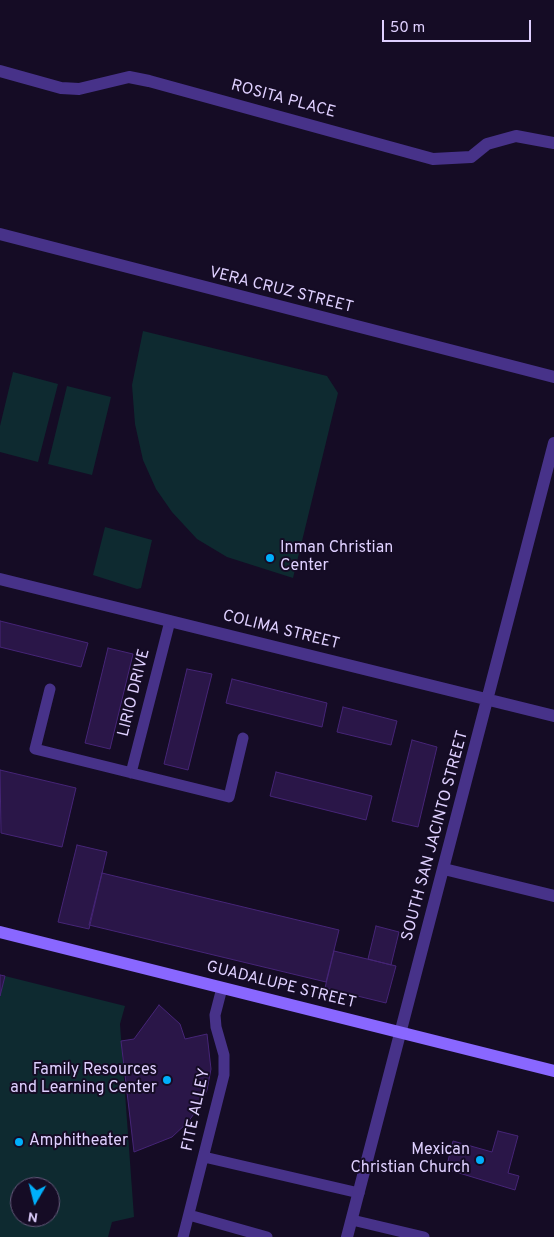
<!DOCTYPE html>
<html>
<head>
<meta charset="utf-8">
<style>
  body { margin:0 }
  #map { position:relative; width:554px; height:1237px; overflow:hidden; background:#150c25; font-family:Overpass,sans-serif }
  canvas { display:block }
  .north { position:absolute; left:10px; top:1177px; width:50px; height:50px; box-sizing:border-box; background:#150c25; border:1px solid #665a7c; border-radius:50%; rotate:188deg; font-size:14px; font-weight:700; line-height:20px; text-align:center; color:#dfd0ff }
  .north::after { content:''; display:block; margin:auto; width:18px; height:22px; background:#00affb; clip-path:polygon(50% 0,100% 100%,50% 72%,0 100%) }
  .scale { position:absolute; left:382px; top:20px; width:149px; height:22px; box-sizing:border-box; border:2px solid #dfd0ff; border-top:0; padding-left:6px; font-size:15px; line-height:18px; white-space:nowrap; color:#dfd0ff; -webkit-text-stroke:4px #150c25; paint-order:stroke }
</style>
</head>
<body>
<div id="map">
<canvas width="554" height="1237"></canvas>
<div class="north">N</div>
<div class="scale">50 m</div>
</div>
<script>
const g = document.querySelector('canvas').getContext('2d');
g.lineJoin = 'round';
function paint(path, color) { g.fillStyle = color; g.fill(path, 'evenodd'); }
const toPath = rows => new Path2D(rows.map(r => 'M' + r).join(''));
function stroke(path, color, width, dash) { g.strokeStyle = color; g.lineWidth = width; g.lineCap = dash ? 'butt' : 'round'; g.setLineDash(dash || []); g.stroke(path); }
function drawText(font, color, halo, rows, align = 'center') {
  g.font = font + ' Overpass,sans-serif'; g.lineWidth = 4; g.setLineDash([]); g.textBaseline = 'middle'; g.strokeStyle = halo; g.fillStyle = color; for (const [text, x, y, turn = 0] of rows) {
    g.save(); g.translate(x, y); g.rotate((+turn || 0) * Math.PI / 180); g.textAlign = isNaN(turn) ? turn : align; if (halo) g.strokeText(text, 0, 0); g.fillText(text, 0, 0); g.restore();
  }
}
paint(toPath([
  [143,331,327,376,338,393,293,578,227,557,197,539,172,512,156,489,143,460,135,424,132,385],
  [13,372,58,384,38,462,0,452,0,426],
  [67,386,111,397,92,475,48,464],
  [105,527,152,540,141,588,137,589,93,575],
  [5,976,125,1006,120,1024,134,1217,112,1222,108,1237,0,1237,0,996],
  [20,1187,50,1187,50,1217,20,1217]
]), '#0e2a30');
const building = toPath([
  [0,621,88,643,81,667,0,647,0,621],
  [108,648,133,654,110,749,85,743,108,648],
  [187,669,212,674,188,770,164,764,187,669],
  [232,679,327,703,322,727,226,703,232,679],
  [343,707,397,721,391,745,337,732,343,707],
  [412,740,437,747,418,827,392,821,412,740],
  [0,770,76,788,62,847,1,833,0,770],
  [276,772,372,796,366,820,270,796,276,772],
  [77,845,107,852,89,929,58,922,77,845],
  [102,873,339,930,326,982,89,925,102,873],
  [376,926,399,932,391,965,368,959,376,926],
  [334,951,396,966,386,1003,325,988,334,951],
  [0,975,5,976,0,996,0,975],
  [159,1005,180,1024,185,1039,207,1034,211,1069,207,1090,199,1107,188,1122,172,1137,134,1152,121,1041,134,1039,159,1005],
  [498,1131,518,1136,508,1173,519,1176,515,1190,446,1169,453,1141,492,1152,498,1131]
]);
paint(building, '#2a1648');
stroke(building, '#462577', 1);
stroke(toPath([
  [50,689,35,749,229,797,243,738],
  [131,773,170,621],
  [204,1157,359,1193],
  [189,1215,267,1237],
  [352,1220,424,1237],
  [183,1237,224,1075,224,1055,216,1027,215,1015,222,988]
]), '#473289', 11);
stroke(toPath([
  [0,71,61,88,79,89,129,77,149,81,433,159,471,157,487,144,516,136,554,143],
  [0,234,554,377],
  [0,579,554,716],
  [444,869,554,896],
  [347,1237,554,443]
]), '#473289', 12);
stroke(toPath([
  [0,932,554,1071]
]), '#8967ff', 12);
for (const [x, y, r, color] of [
  [270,558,5,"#00affb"],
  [167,1080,5,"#00affb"],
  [19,1142,5,"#00affb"],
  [480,1160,5,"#00affb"]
]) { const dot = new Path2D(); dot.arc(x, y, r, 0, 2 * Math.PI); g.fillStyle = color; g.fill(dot); stroke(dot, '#150c25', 2); }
drawText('16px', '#dfd0ff', '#150c25', [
  ["ROSITA PLACE",283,100,15],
  ["VERA CRUZ STREET",281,291,14],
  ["COLIMA STREET",281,631,14],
  ["LIRIO DRIVE",135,693,-76],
  ["SOUTH SAN JACINTO STREET",436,836,-75],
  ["GUADALUPE STREET",281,986,14],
  ["FITE ALLEY",197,1110,-78]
]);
drawText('16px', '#dfd0ff', '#150c25', [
  ["Inman Christian",280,549],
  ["Center",280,567],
  ["Family Resources",157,1071,"right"],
  ["and Learning Center",157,1089,"right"],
  ["Amphitheater",29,1142],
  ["Mexican",470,1151,"right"],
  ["Christian Church",470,1169,"right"]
], 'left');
</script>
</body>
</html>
